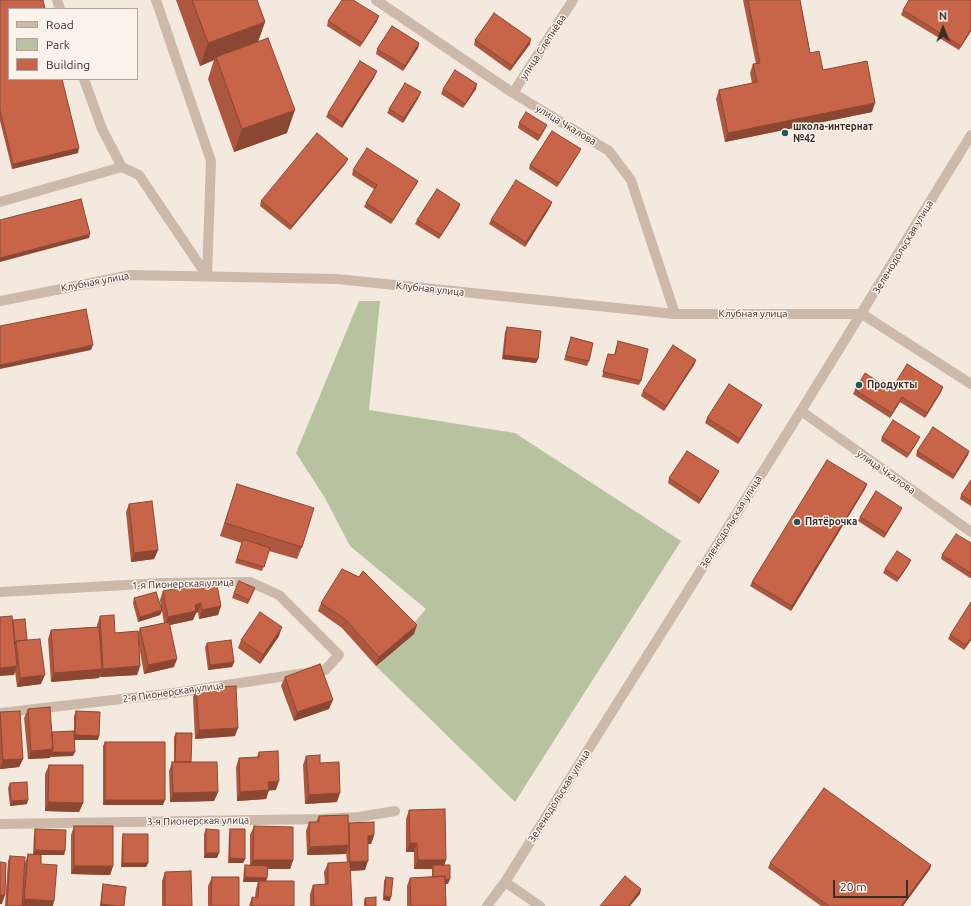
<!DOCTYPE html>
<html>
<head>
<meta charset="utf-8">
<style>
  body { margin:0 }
  #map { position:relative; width:971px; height:906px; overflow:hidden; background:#f3e9df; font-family:Ubuntu,sans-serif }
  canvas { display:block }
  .legend { position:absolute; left:8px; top:8px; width:130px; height:72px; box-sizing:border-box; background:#fbf3ec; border:1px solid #ada49e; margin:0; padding:5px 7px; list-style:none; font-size:12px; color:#392e2a }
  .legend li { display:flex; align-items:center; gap:8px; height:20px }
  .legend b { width:20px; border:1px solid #ada49e }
  .north { position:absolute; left:923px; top:8px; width:40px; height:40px; -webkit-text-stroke:3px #fbf3ec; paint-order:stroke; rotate:359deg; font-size:11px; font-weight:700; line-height:16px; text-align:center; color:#392e2a }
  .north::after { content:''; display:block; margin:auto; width:14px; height:18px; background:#392e2a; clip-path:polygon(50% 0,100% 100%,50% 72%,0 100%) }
  .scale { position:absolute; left:833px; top:880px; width:75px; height:18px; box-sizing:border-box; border:2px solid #392e2a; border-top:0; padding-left:5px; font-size:12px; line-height:14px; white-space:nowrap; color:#392e2a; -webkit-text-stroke:3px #fbf3ec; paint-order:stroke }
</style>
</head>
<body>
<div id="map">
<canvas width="971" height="906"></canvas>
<ul class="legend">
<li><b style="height:5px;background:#ccb9aa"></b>Road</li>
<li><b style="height:11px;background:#b7c39e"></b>Park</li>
<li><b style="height:11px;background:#c86548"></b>Building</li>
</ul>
<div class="north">N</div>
<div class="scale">20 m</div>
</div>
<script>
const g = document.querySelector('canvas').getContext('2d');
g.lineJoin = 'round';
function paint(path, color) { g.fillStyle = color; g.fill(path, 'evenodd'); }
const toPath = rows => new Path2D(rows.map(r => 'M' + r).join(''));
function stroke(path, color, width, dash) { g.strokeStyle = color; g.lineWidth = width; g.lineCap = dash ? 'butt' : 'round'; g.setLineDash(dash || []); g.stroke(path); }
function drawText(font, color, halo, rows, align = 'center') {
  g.font = font + ' Ubuntu,sans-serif'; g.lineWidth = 3; g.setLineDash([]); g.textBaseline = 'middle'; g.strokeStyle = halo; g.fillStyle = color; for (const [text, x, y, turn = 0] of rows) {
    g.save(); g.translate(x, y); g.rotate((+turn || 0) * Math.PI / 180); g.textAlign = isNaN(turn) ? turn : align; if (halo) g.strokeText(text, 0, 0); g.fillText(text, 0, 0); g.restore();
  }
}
paint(toPath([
  [359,301,380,301,369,410,515,433,681,541,515,802,376,666,426,609,350,546,325,498,296,453]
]), '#b7c39e');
stroke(toPath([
  [57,0,60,9],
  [156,0,211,161,207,276],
  [84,79,102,129,122,167],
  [0,202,122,167,139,175,207,276]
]), '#ccb9aa', 10);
stroke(toPath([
  [376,0,513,93,609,151,631,180,675,314],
  [513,93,573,0],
  [0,301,131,275,337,279,675,314,862,314,971,384],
  [801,411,971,532],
  [0,592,162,583,250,582,279,595,339,655,325,670,174,693,0,713],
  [0,824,321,819,359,817,395,811],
  [505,882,540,906],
  [487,906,505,882,801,411,971,135]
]), '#ccb9aa', 10);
paint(toPath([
  [0,0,78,153,12,169,0,121],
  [176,0,257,0,265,22,258,41,287,133,234,152,208,79,214,60,200,66],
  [743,0,800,0,810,53,823,70,872,112,725,142,716,99,719,90,752,83,750,73,753,64,756,64],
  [903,10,971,31,959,50,901,15],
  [328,21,377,21,360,47,327,26],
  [475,40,530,44,510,71,474,45],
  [419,43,418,48,403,71,376,54,377,49],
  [375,76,342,128,326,117,328,113],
  [443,89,476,89,463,108,441,94],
  [419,97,403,123,387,113,389,109],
  [519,123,545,129,538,141,518,128],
  [579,153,557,187,529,169,530,165],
  [346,163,290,230,260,206,261,201],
  [353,170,418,181,416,185,391,224,364,207,366,203,374,189,352,175],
  [552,202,550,207,525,247,489,224,491,220],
  [459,208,439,239,415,224,417,220],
  [507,327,538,359,536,363,502,359,505,332],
  [571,337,589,361,587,366,564,360],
  [618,341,641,381,639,385,602,377,608,354,614,355],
  [696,360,694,365,664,411,641,396,643,391],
  [943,387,941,392,925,418,900,402,890,418,853,394,855,390,891,390],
  [760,409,738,444,705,423,707,418],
  [882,437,918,441,907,458,881,441],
  [917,451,969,451,968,455,953,479,916,456],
  [717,475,699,504,668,483,669,478],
  [971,480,971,506,960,499,961,495],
  [237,484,302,547,297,559,269,551,262,571,235,563,242,543,220,536],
  [867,484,865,489,791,611,750,586,752,582],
  [129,504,158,550,154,559,131,562,126,512],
  [900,512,884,538,858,521,860,517],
  [971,543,971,578,970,578,941,559,942,555],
  [909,564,897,582,883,573,885,569],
  [255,588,248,604,232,598,234,593],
  [163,591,221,606,218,615,199,619,198,612,196,613,193,620,170,625,174,667,144,674,139,646,140,666,137,675,100,677,100,676,99,678,51,682,48,639,51,630,97,627,97,625,100,616,115,633,138,633,140,628,164,623,162,611,160,615,138,622,133,603,134,598,161,608,160,600],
  [321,603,414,634,376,666,342,628,318,611],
  [13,620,27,640,41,684,17,687,15,671,14,675],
  [950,635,971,640,964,650,948,639],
  [279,636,260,664,238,648,241,640],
  [207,643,234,662,232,667,208,670,205,647],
  [285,677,329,709,294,721,281,686],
  [196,688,235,736,195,739,193,697],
  [28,709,52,732,74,731,74,716,76,711,98,740,75,740,73,756,51,756,50,758,28,759,24,718],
  [0,712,23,759,19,767,0,769],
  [176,733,191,762,218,792,214,801,170,802,169,771,172,762,174,762,174,737],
  [105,742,163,805,103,805,103,746],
  [259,752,276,790,269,790,266,799,237,801,236,767,239,758,257,757],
  [306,756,320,763,337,802,305,804,303,765],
  [49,765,83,803,79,812,45,811,45,774],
  [10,783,27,804,10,806,8,788],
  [409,810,444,865,448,884,445,884,446,906,407,906,407,886,410,878,432,877,432,869,414,869,414,852,406,852,406,819],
  [319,816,348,825,349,823,374,835,371,844,368,844,365,870,350,871,352,906,310,906,310,894,313,885,325,885,324,872,328,863,347,863,346,852,346,854,307,855,306,831,309,822,316,822],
  [74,826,113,866,110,875,71,874,71,835],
  [254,826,293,860,290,869,267,869,266,881,294,906,255,897,256,889,258,882,243,882,244,869,245,865,250,865,250,835],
  [35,829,65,851,64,855,33,855,34,834],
  [206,829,217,858,204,858,204,834],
  [230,829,245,859,243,863,228,863,229,833],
  [123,834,148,863,146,867,121,867,122,838],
  [28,854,41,864,53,906,5,906,8,861,10,856,22,894,25,863],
  [770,863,931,865,930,869,903,906,821,906,768,868],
  [165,872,192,906,162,906,162,881],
  [212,877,239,906,208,906,208,886],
  [386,877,390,901,383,900,384,881],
  [103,884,124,906,100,906,102,889],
  [252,897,252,906,249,906],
  [365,898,376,906,364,906,364,902]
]), '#ac573e');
paint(toPath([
  [379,16,377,21,360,47,362,43],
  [265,22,257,45,216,57,214,60,200,66,208,43],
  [971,29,971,31,959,50,961,46],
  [531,39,530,44,510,71,512,66],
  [419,43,418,48,403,71,405,66],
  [377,71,375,76,342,128,343,123],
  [477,84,476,89,463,108,465,104],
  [421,92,419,97,403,123,404,118],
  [875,103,872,112,725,142,728,133],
  [295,110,287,133,234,152,242,129],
  [547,125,545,129,538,141,540,136],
  [79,148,78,153,12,169,13,164],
  [581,149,579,153,557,187,559,183],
  [348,159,346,163,290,230,292,226],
  [418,181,416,185,391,224,393,220],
  [552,202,550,207,525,247,526,242],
  [460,204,459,208,439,239,441,235],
  [90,234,89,238,0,262,0,258],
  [93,345,91,350,0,369,0,365],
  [504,355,538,359,536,363,502,359],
  [696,360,694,365,664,411,666,406],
  [943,387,941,392,925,418,927,413],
  [902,397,900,402,890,418,892,413],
  [762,405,760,409,738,444,740,439],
  [920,437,918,441,907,458,909,454],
  [969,451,968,455,953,479,954,475],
  [719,471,717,475,699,504,701,499],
  [867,484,865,489,791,611,792,606],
  [902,508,900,512,884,538,886,533],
  [158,550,154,559,131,562,134,553],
  [911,560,909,564,897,582,899,578],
  [201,603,198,612,196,613,193,620,165,626,168,617,195,605],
  [221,606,218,615,199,619,202,610],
  [162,610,160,615,138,622,140,617],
  [417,625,414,634,376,666,379,657],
  [282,627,279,636,260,664,263,655],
  [971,638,971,640,964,650,966,645],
  [177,659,174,667,144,674,148,665],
  [234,662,232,667,208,670,210,665],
  [17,666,14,675,0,676,0,668],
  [140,666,137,675,100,677,103,669],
  [102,669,99,678,51,682,54,673],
  [45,675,41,684,17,687,20,678],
  [333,700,329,709,294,721,297,712],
  [238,728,235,736,195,739,199,730],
  [75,735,99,736,98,740,74,740],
  [53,749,50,758,28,759,31,751],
  [52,752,75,752,73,756,51,757],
  [23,759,19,767,0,769,3,760],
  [279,781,276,790,265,791,268,782],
  [269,790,266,799,237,801,240,792],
  [218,792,214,801,170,802,173,793],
  [340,793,337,802,305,804,309,795],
  [28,800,27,804,10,806,11,801],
  [105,800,165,800,163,805,103,805],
  [48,802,83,803,79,812,45,811],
  [374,835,371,844,365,844,368,836],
  [410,843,417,843,414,852,406,852],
  [349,845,346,854,307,855,310,847],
  [35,850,65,851,64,855,33,855],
  [206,853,219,853,217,858,204,858],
  [230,858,245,859,243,863,228,863],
  [253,860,293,860,290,869,250,868],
  [418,860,446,860,443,869,433,865,432,869,414,869],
  [368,861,365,870,347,871,350,862],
  [123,863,148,863,146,867,121,867],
  [931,865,930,869,903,906,901,906],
  [74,866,113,866,110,875,71,874],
  [245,877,267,878,266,883,259,881,258,882,243,882],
  [450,879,448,884,432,884,433,880],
  [641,889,640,894,630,906,628,906],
  [0,895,5,895,2,904,0,904],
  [384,896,391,897,390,901,383,900],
  [24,899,54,901,53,906,22,906],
  [101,904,117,906,100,906]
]), '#8c4732');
const building = toPath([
  [0,0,43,0,45,9,9,9,9,79,62,79,79,148,13,164,0,110,0,0],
  [192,0,257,0,265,22,208,43,192,0],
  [342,0,353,0,379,16,362,43,328,21,342,0],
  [748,0,800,0,810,53,819,51,823,70,867,61,875,103,728,133,719,90,757,82,753,64,760,63,748,0],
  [909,0,971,0,971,29,961,46,903,10,909,0],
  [494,13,531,39,512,66,475,40,494,13],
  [392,26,419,43,405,66,377,49,392,26],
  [268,38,295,110,242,129,216,57,268,38],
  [360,61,377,71,343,123,328,113,360,61],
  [455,70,477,84,465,104,443,89,455,70],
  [405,83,421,92,404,118,389,109,405,83],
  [526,112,547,125,540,136,519,123,526,112],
  [552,131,581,149,559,183,530,165,552,131],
  [317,133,348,159,292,226,261,201,317,133],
  [367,148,418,181,393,220,366,203,377,185,353,170,367,148],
  [516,180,552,202,526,242,491,220,516,180],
  [437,189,460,204,441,235,417,220,437,189],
  [81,199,90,234,0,258,0,220,81,199],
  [86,309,93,345,0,365,0,326,86,309],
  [507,327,541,331,538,359,504,355,507,327],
  [571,337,593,343,589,361,566,356,571,337],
  [618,341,648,349,641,381,603,372,608,354,615,355,618,341],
  [673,345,696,360,666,406,643,391,673,345],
  [907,364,943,387,927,413,902,397,892,413,855,390,865,373,891,390,907,364],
  [729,384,762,405,740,439,707,418,729,384],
  [893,420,920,437,909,454,882,437,893,420],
  [933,427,969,451,954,475,917,451,933,427],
  [687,451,719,471,701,499,669,478,687,451],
  [827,460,867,484,792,606,752,582,827,460],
  [971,480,971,501,961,495,971,480],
  [237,484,314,508,302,547,225,523,237,484],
  [876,491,902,508,886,533,860,517,876,491],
  [152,501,158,550,134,553,129,504,152,501],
  [956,534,971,543,971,573,942,555,956,534],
  [243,539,270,548,264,567,237,559,243,539],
  [897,551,911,560,899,578,885,569,897,551],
  [342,569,359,577,363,571,417,625,379,657,345,619,321,603,342,569],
  [216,580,221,606,202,610,201,603,195,605,196,611,168,617,163,591,216,580],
  [239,581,255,588,249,600,234,593,239,581],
  [156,592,162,610,140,617,134,598,156,592],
  [971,602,971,638,966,645,950,635,971,602],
  [260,612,282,627,263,655,241,640,260,612],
  [114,615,115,633,138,631,140,666,103,669,100,616,114,615],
  [12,616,17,666,0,668,0,617,12,616],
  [25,619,27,640,16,641,15,644,13,620,25,619],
  [169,622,177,659,148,665,140,628,169,622],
  [99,627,102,669,54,673,51,630,99,627],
  [40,639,45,675,20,678,16,641,40,639],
  [231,640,234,662,210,665,207,643,231,640],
  [320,664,333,700,297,712,285,677,320,664],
  [236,686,238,728,199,730,196,688,236,686],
  [50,707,53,749,31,751,28,709,50,707],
  [20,711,23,759,3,760,0,712,20,711],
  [76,711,100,712,99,736,75,735,76,711],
  [74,731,75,752,52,752,53,749,52,732,74,731],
  [176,733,192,733,191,762,175,762,176,733],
  [105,742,165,742,165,800,105,800,105,742],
  [278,751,279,781,268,782,269,790,240,792,239,758,259,757,259,752,278,751],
  [320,755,320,763,339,762,340,793,309,795,306,756,320,755],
  [172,762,217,762,218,792,173,793,172,762],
  [49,765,83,765,83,803,48,802,49,765],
  [27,782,28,800,11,801,10,783,27,782],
  [824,788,931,865,901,906,829,906,770,863,824,788],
  [445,809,446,860,418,860,417,843,410,843,409,810,445,809],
  [348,815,349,845,310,847,309,822,319,822,319,816,348,815],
  [374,822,374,835,368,836,368,861,350,862,349,823,374,822],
  [74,826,113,826,113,866,74,866,74,826],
  [254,826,293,827,293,860,253,860,254,826],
  [35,829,66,830,65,851,35,850,35,829],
  [206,829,219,830,219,853,206,853,206,829],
  [230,829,245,829,245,859,230,858,230,829],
  [123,834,148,834,148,863,123,863,123,834],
  [28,854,41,855,41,864,57,865,54,901,24,899,28,854],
  [10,856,25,857,22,906,7,906,10,856],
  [0,862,6,863,5,895,0,895,0,862],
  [350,862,352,906,314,906,313,885,328,884,328,863,350,862],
  [245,865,268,866,267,878,245,877,245,865],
  [433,865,450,865,450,879,445,880,445,876,433,877,433,865],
  [191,871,192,906,165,906,165,872,191,871],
  [445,876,446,906,411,906,410,878,445,876],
  [625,876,641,889,628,906,600,906,625,876],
  [212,877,239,877,239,906,211,906,212,877],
  [386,877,393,878,391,897,384,896,386,877],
  [259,881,294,881,294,906,252,906,252,897,258,898,259,881],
  [103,884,126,887,124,906,117,906,101,904,103,884],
  [376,897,376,906,366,906,365,898,376,897]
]);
paint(building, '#c86548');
stroke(building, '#8c4732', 1);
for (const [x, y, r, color] of [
  [785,133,4,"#1e595c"],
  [859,385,4,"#1e595c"],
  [797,522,4,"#1e595c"]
]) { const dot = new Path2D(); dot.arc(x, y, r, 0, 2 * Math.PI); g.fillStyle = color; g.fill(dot); stroke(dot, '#fbf3ec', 1.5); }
drawText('10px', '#392e2a', '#fbf3ec', [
  ["улица Слепнёва",543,47,-57],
  ["улица Чкалова",566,125,31],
  ["Зеленодольская улица",903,247,-59],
  ["Клубная улица",95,282,-11],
  ["Клубная улица",430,289,6],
  ["Клубная улица",753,314],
  ["улица Чкалова",886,472,35],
  ["Зеленодольская улица",731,522,-58],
  ["1-я Пионерская улица",183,584,-2],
  ["2-я Пионерская улица",173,692,-8],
  ["Зеленодольская улица",559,796,-58],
  ["3-я Пионерская улица",198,821,-1]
]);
drawText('bold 10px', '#392e2a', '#fbf3ec', [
  ["школа-интернат",793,127],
  ["№42",793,139],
  ["Продукты",867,385],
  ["Пятёрочка",805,522]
], 'left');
</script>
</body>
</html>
